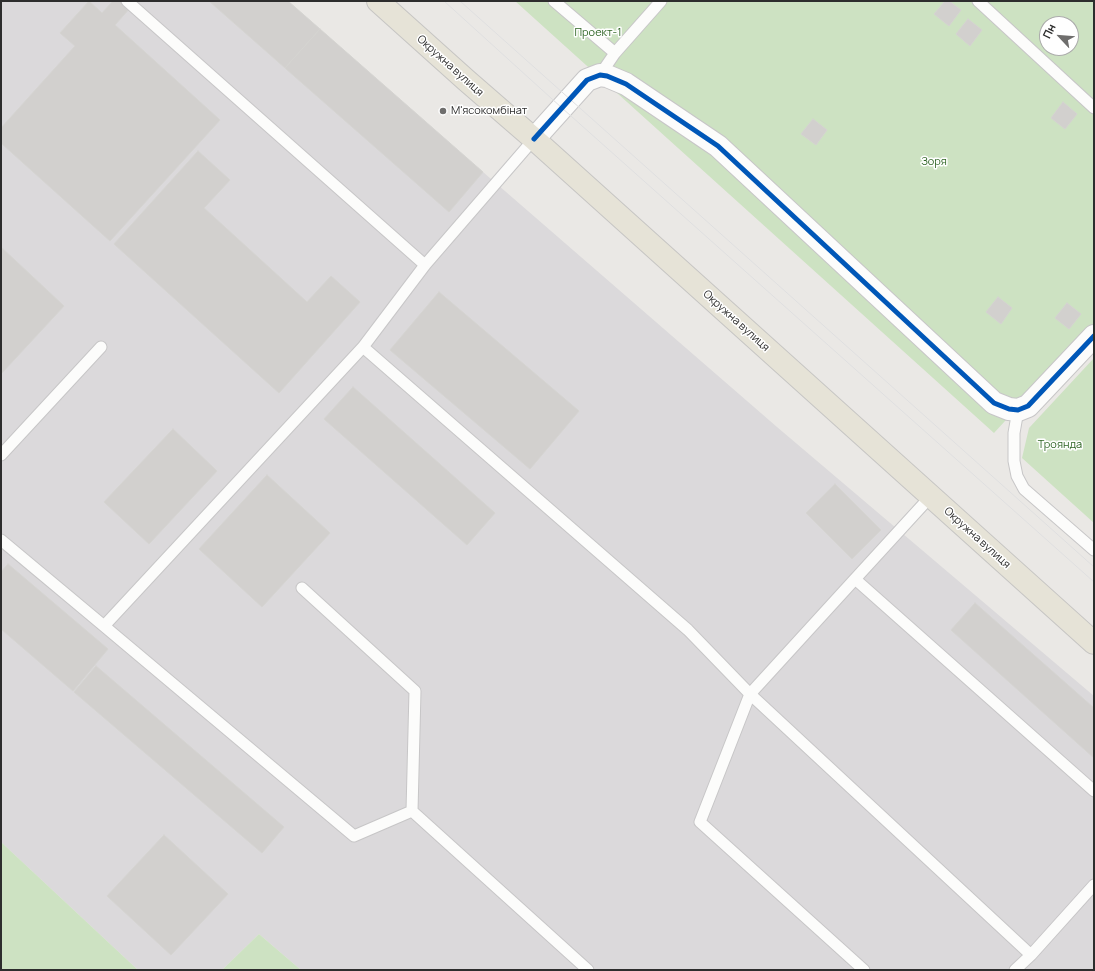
<!DOCTYPE html>
<html>
<head>
<meta charset="utf-8">
<style>
  body { margin:0 }
  #map { position:relative; width:1095px; height:971px; overflow:hidden; background:#eae8e5; font-family:Manrope,sans-serif }
  canvas { display:block }
  .frame { position:absolute; inset:0; border:2px solid #2d2d2d; pointer-events:none }
  .north { position:absolute; left:1039px; top:16px; width:40px; height:40px; box-sizing:border-box; background:#fff; border:1px solid #ababab; border-radius:50%; rotate:296deg; font-size:11px; font-weight:700; line-height:16px; text-align:center; color:#2d2d2d }
  .north::after { content:''; display:block; margin:auto; width:14px; height:18px; background:#6f6e6d; clip-path:polygon(50% 0,100% 100%,50% 72%,0 100%) }
</style>
</head>
<body>
<div id="map">
<canvas width="1095" height="971"></canvas>
<div class="frame"></div>
<div class="north">Пн</div>
</div>
<script>
const g = document.querySelector('canvas').getContext('2d');
g.lineJoin = 'round';
function paint(path, color) { g.fillStyle = color; g.fill(path, 'evenodd'); }
const toPath = rows => new Path2D(rows.map(r => 'M' + r).join(''));
function stroke(path, color, width, dash) { g.strokeStyle = color; g.lineWidth = width; g.lineCap = dash ? 'butt' : 'round'; g.setLineDash(dash || []); g.stroke(path); }
function drawText(font, color, halo, rows, align = 'center') {
  g.font = font + ' Manrope,sans-serif'; g.lineWidth = 3; g.setLineDash([]); g.textBaseline = 'middle'; g.strokeStyle = halo; g.fillStyle = color; for (const [text, x, y, turn = 0] of rows) {
    g.save(); g.translate(x, y); g.rotate((+turn || 0) * Math.PI / 180); g.textAlign = isNaN(turn) ? turn : align; if (halo) g.strokeText(text, 0, 0); g.fillText(text, 0, 0); g.restore();
  }
}
paint(toPath([
  [1,1,288,1,483,172,777,427,1094,696,1094,970,301,970,259,934,222,970,138,970,1,842]
]), '#dbd9db');
paint(toPath([
  [515,1,1094,1,1094,324,994,433],
  [1047,24,1071,24,1071,48,1047,48],
  [1094,358,1094,523,1022,458,1029,428],
  [1,842,138,970,1,970],
  [259,934,301,970,222,970]
]), '#cde2c2');
const building = toPath([
  [89,1,102,13,113,1,121,1,130,8,115,25,220,120,110,241,1,143,1,128,75,46,60,33,89,1],
  [209,1,288,1,320,29,285,68,209,1],
  [945,1,949,1,961,10,949,26,934,14,945,1],
  [968,19,982,30,970,46,956,34,968,19],
  [320,29,483,172,449,212,285,68,320,29],
  [1063,102,1077,114,1065,129,1051,118,1063,102],
  [813,119,827,130,816,145,801,134,813,119],
  [198,151,230,180,204,208,307,302,331,276,360,302,279,393,114,244,198,151],
  [1,247,64,306,1,374,1,247],
  [439,292,579,411,530,469,390,350,439,292],
  [998,297,1012,308,1001,324,986,312,998,297],
  [1067,303,1081,314,1069,329,1055,318,1067,303],
  [353,387,495,513,467,545,324,419,353,387],
  [173,429,217,471,149,544,104,502,173,429],
  [267,475,330,533,262,607,199,549,267,475],
  [835,484,881,530,852,559,806,513,835,484],
  [8,564,108,649,73,691,1,629,1,572,8,564],
  [975,603,1094,708,1094,758,951,630,975,603],
  [96,666,284,827,262,853,74,692,96,666],
  [164,835,228,894,171,955,107,896,164,835]
]);
paint(building, '#d2d0ce');
stroke(building, '#d5d4d1', 1);
const lane = toPath([
  [127,1,425,265],
  [554,1,615,53],
  [978,1,1094,108],
  [600,75,615,53,661,1],
  [534,139,425,265,363,347,688,630,750,694,1031,955,1094,885],
  [363,347,104,626,354,836,412,811],
  [1018,410,1014,433,1014,461,1017,476,1024,489,1094,550],
  [1,455,101,347],
  [1,540,104,626],
  [855,579,931,496],
  [302,588,415,691,412,811,588,970],
  [864,970,700,822,750,694,855,579,1094,791],
  [1015,970,1031,955]
]);
const street = toPath([
  [534,139,587,80,600,75,607,76,626,84,718,146,994,403,1009,409,1018,410,1028,406,1094,336]
]);
const primary = toPath([
  [378,1,466,80,534,139,1094,643]
]);
stroke(lane, '#c7c6c7', 13);
stroke(street, '#c7c6c7', 24);
stroke(primary, '#c6c5c3', 24);
stroke(lane, '#fcfcfb', 11);
stroke(street, '#fcfcfb', 22);
stroke(primary, '#e6e3d7', 22);
stroke(toPath([
  [444,1,562,108,1094,582],
  [460,1,1094,567]
]), '#dfdfe0', 1);
stroke(toPath([
  [534,139,587,80,600,75,607,76,626,84,718,146,994,403,1009,409,1018,410,1028,406,1094,336]
]), '#0057b8', 5);
for (const [x, y, r, color] of [
  [443,111,4,"#6f6e6d"]
]) { const dot = new Path2D(); dot.arc(x, y, r, 0, 2 * Math.PI); g.fillStyle = color; g.fill(dot); stroke(dot, '#fff', 1.5); }
drawText('11px', '#2e6424', '#fff', [
  ["Проект-1",598,33],
  ["Зоря",934,162],
  ["Троянда",1060,445]
]);
drawText('11px', '#2d2d2d', '#fff', [
  ["Окружна вулиця",450,66,42],
  ["Окружна вулиця",736,321,42],
  ["Окружна вулиця",977,538,42]
]);
drawText('11px', '#2d2d2d', '#fff', [
  ["М'ясокомбінат",451,111]
], 'left');
</script>
</body>
</html>
